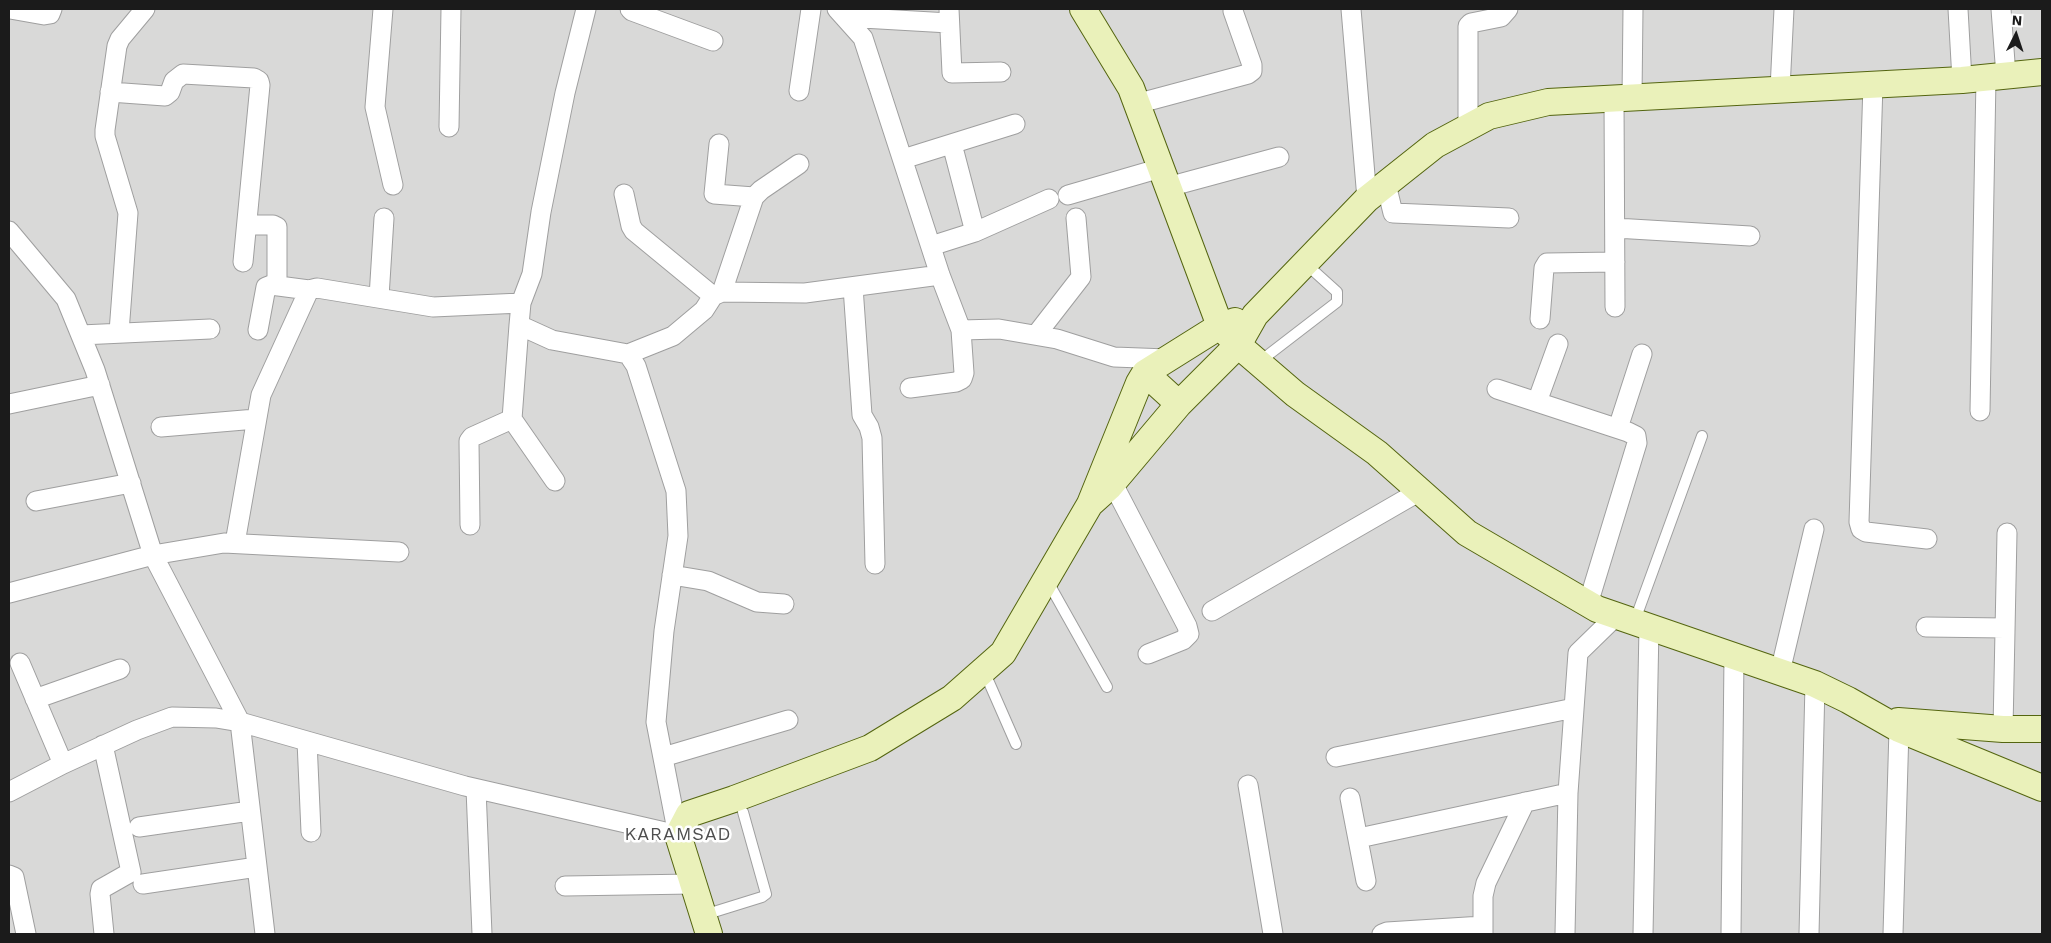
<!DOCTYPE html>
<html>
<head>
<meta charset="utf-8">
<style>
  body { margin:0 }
  #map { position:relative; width:2051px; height:943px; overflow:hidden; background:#ece9e2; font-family:"Work Sans",sans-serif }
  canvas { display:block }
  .frame { position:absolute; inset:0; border:10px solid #1b1b1b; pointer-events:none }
  .north { position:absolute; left:1991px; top:10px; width:50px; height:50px; -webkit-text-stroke:4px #fff; paint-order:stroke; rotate:4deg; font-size:14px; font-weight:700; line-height:20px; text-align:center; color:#1b1b1b }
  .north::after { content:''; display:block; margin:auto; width:18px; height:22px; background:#1b1b1b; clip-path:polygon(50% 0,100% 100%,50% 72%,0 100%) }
</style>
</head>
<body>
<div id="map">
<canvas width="2051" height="943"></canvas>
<div class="frame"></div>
<div class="north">N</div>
</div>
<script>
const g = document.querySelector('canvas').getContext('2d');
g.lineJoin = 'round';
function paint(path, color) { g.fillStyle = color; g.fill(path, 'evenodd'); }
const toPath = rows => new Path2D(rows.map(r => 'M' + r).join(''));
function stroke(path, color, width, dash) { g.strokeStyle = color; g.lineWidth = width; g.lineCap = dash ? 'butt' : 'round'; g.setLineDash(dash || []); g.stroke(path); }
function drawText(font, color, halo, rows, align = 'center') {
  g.font = font + ' "Work Sans",sans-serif'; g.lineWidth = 5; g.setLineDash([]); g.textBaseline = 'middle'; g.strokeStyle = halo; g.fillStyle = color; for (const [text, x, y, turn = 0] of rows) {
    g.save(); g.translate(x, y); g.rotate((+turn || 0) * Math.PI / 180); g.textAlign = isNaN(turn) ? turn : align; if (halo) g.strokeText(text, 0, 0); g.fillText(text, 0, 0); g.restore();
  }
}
paint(toPath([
  [9,9,2042,9,2042,934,9,934]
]), '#d9d9d8');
const lane = toPath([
  [1259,362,1337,302,1337,292,1306,264],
  [1048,582,1107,687],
  [1635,620,1702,436],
  [984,671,1016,744],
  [704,915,762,897,766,894,743,812]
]);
const street = toPath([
  [10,9,44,15,50,14,52,9],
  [383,9,375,107,393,185],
  [630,9,632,11,713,41],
  [837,9,863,38,940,275,961,330,999,329,1057,339,1114,357,1167,359],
  [949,9,952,73,1001,72],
  [1351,9,1367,199],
  [1958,9,1962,80],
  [2001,9,2006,76],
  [845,17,949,23],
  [1873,84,1859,522,1861,529,1866,532,1927,539],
  [1780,89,1784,9],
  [799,91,811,9],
  [110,92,165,96,170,92,174,81,183,74,254,78,259,81,260,85,243,262],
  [1632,97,1633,9],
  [1614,98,1615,307],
  [1136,104,1248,74,1252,71,1252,65,1233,11],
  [449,127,451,9],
  [1468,127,1468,26,1471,23,1501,17,1508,9],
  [719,144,714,194,754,197],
  [952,144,975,232],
  [903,159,1015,124],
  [1386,184,1393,213,1509,218],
  [1168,187,1279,157],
  [624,194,631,226,634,231,713,296],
  [1068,195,1161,168],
  [247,225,273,225,277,227,277,286],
  [1615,228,1750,236],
  [9,231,66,299,95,370,153,555,240,722,265,934],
  [931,246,975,232,1049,199],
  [853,287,862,415,869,427,872,438,875,564],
  [722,292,754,197,761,190,799,164],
  [379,297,384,218],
  [1540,319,1544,268,1547,263,1615,262],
  [519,325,512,419,555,481],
  [258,330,266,287,271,285,309,290],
  [119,332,128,213,105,136,105,130,117,46,120,39,145,9],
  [81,335,210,329],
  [1036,335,1081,277,1076,218],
  [628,354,673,336,704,310,713,296,722,292,805,293,940,275],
  [910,388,956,382,962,379,964,373,961,330],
  [1497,389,1628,432,1636,436,1637,443,1588,604],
  [1537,402,1558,344],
  [9,404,100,385],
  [1980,411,1986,78],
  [161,427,256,419],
  [1618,428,1642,354],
  [1112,482,1187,626,1189,634,1183,640,1148,654],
  [36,501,131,483],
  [470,525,469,441,472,437,512,419],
  [235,543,261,395,309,290,317,288,433,307,521,303],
  [672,575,708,581,757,602,784,604],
  [9,593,153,555,224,543,399,552],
  [1212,611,1420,491],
  [1926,627,2005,628],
  [20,663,63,764],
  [1780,672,1814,529],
  [35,699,120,669],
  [2003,729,2007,533],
  [307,741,311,832],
  [103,745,131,872,101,889,100,894,104,934],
  [663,757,788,720],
  [1336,757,1574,708],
  [1248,785,1273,934],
  [476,789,482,934],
  [9,792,63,764,137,730,172,717,216,718,240,722,465,786,678,835,656,722,664,631,678,536,676,491,636,366,628,354,552,340,519,325,521,303,532,274,541,212,565,93,586,9],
  [1350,798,1366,881],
  [139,827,250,811],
  [1359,838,1568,793],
  [9,875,14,877,26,934],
  [143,884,257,867],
  [565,886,693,884],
  [1382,934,1387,932,1483,926],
  [1483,934,1483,896,1486,883,1525,802],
  [1565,934,1568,793,1578,653,1616,616],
  [1643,934,1649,627],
  [1731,934,1734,656],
  [1809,934,1815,684],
  [1893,934,1899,729]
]);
const secondary = toPath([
  [1083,9,1131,88,1220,326,1238,345,1295,394,1377,453,1467,533,1597,609,1815,684,1848,700,1899,729,2042,788],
  [1145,373,1179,404],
  [1090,504,1109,487,1179,404,1238,345,1255,315,1367,199,1435,145,1489,116,1548,102,1962,80,2042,72],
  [1898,721,2003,729,2042,729],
  [709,934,678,835,689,814,734,799,870,748,952,698,1003,653,1090,504,1139,383,1145,373,1220,326,1235,321]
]);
stroke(lane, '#9f9f9f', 12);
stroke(street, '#9f9f9f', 21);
stroke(secondary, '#546510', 28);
stroke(lane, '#fff', 10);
stroke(street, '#fff', 19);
stroke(secondary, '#eaf1ba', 26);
g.letterSpacing = '1px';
drawText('18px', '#4e4e4e', '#fff', [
  ["KARAMSAD",678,835]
]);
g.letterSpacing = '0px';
</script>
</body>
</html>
